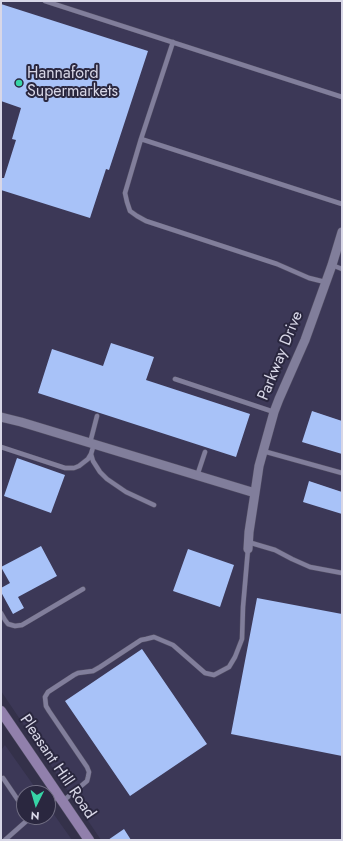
<!DOCTYPE html>
<html>
<head>
<meta charset="utf-8">
<style>
  body { margin:0 }
  #map { position:relative; width:343px; height:841px; overflow:hidden; background:#34314a; font-family:Jost,sans-serif }
  canvas { display:block }
  .frame { position:absolute; inset:0; border:2px solid #d8d7e7; pointer-events:none }
  .north { position:absolute; left:16px; top:785px; width:40px; height:40px; box-sizing:border-box; background:#2a273f; border:1px solid #706d82; border-radius:50%; rotate:185deg; font-size:11px; font-weight:700; line-height:16px; text-align:center; color:#d8d7e7 }
  .north::after { content:''; display:block; margin:auto; width:14px; height:18px; background:#37d4a6; clip-path:polygon(50% 0,100% 100%,50% 72%,0 100%) }
</style>
</head>
<body>
<div id="map">
<canvas width="343" height="841"></canvas>
<div class="frame"></div>
<div class="north">N</div>
</div>
<script>
const g = document.querySelector('canvas').getContext('2d');
g.lineJoin = 'round';
function paint(path, color) { g.fillStyle = color; g.fill(path, 'evenodd'); }
const toPath = rows => new Path2D(rows.map(r => 'M' + r).join(''));
function stroke(path, color, width, dash) { g.strokeStyle = color; g.lineWidth = width; g.lineCap = dash ? 'butt' : 'round'; g.setLineDash(dash || []); g.stroke(path); }
function drawText(font, color, halo, rows, align = 'center') {
  g.font = font + ' Jost,sans-serif'; g.lineWidth = 4; g.setLineDash([]); g.textBaseline = 'middle'; g.strokeStyle = halo; g.fillStyle = color; for (const [text, x, y, turn = 0] of rows) {
    g.save(); g.translate(x, y); g.rotate((+turn || 0) * Math.PI / 180); g.textAlign = isNaN(turn) ? turn : align; if (halo) g.strokeText(text, 0, 0); g.fillText(text, 0, 0); g.restore();
  }
}
paint(toPath([
  [1,1,342,1,342,840,101,840,1,691],
  [5,745,39,793,24,793,24,817,48,817,48,806,72,840,1,840,1,750]
]), '#3c3857');
paint(toPath([
  [1,4,148,51,109,170,106,169,90,218,1,190,1,178,4,178,16,140,12,139,21,108,1,101],
  [111,343,154,357,146,380,250,414,236,457,38,393,52,349,103,366],
  [312,411,342,421,342,454,302,442],
  [17,458,65,475,51,513,4,496],
  [309,481,342,492,342,514,303,502],
  [41,546,57,576,18,597,24,608,13,614,1,592,1,588,10,583,1,567],
  [188,549,234,565,220,607,173,591],
  [257,598,342,614,342,756,231,734],
  [142,649,207,744,130,796,65,701],
  [124,829,131,840,108,840]
]), '#a8c2f8');
const lane = toPath([
  [45,1,342,97],
  [173,42,141,139,125,193,127,202,130,211,137,216,146,221,277,264,309,278,325,282],
  [141,139,342,204],
  [332,265,342,269],
  [175,379,274,412],
  [90,443,97,416],
  [1,447,65,468,74,468,79,466,88,459,91,454,94,444],
  [263,451,342,473],
  [91,454,93,461,100,472,107,479,126,492,154,505],
  [197,476,205,452],
  [248,542,275,550,292,559,310,567,342,573],
  [1,613,5,620,8,624,15,626,22,625,83,589],
  [3,778,24,809],
  [63,801,87,781,88,777,89,772,87,767,49,711,46,706,45,697,48,692,74,675,78,673,93,671,100,667,141,640,146,639,154,637,173,645,205,673,214,675,229,667,235,657,242,639,243,607,248,549],
  [48,804,59,795],
  [5,840,31,817]
]);
const street = toPath([
  [1,417,21,422,255,493,259,466,274,412,279,399,305,340,332,265,342,232],
  [248,549,249,532,255,493]
]);
const secondary = toPath([
  [1,711,89,840]
]);
stroke(lane, '#514d63', 5.5);
stroke(street, '#514d63', 10);
stroke(secondary, '#514d63', 11);
stroke(lane, '#817e9b', 4.5);
stroke(street, '#817e9b', 9);
stroke(secondary, '#9180ac', 10);
for (const [x, y, r, color] of [
  [19,83,4,"#37d4a6"]
]) { const dot = new Path2D(); dot.arc(x, y, r, 0, 2 * Math.PI); g.fillStyle = color; g.fill(dot); stroke(dot, '#2a273f', 1.5); }
drawText('16px', '#d8d7e7', '#2a273f', [
  ["Hannaford",27,74],
  ["Supermarkets",27,92]
], 'left');
drawText('16px', '#d8d7e7', '#2a273f', [
  ["Parkway Drive",281,356,-68],
  ["Pleasant Hill Road",57,767,56]
]);
</script>
</body>
</html>
